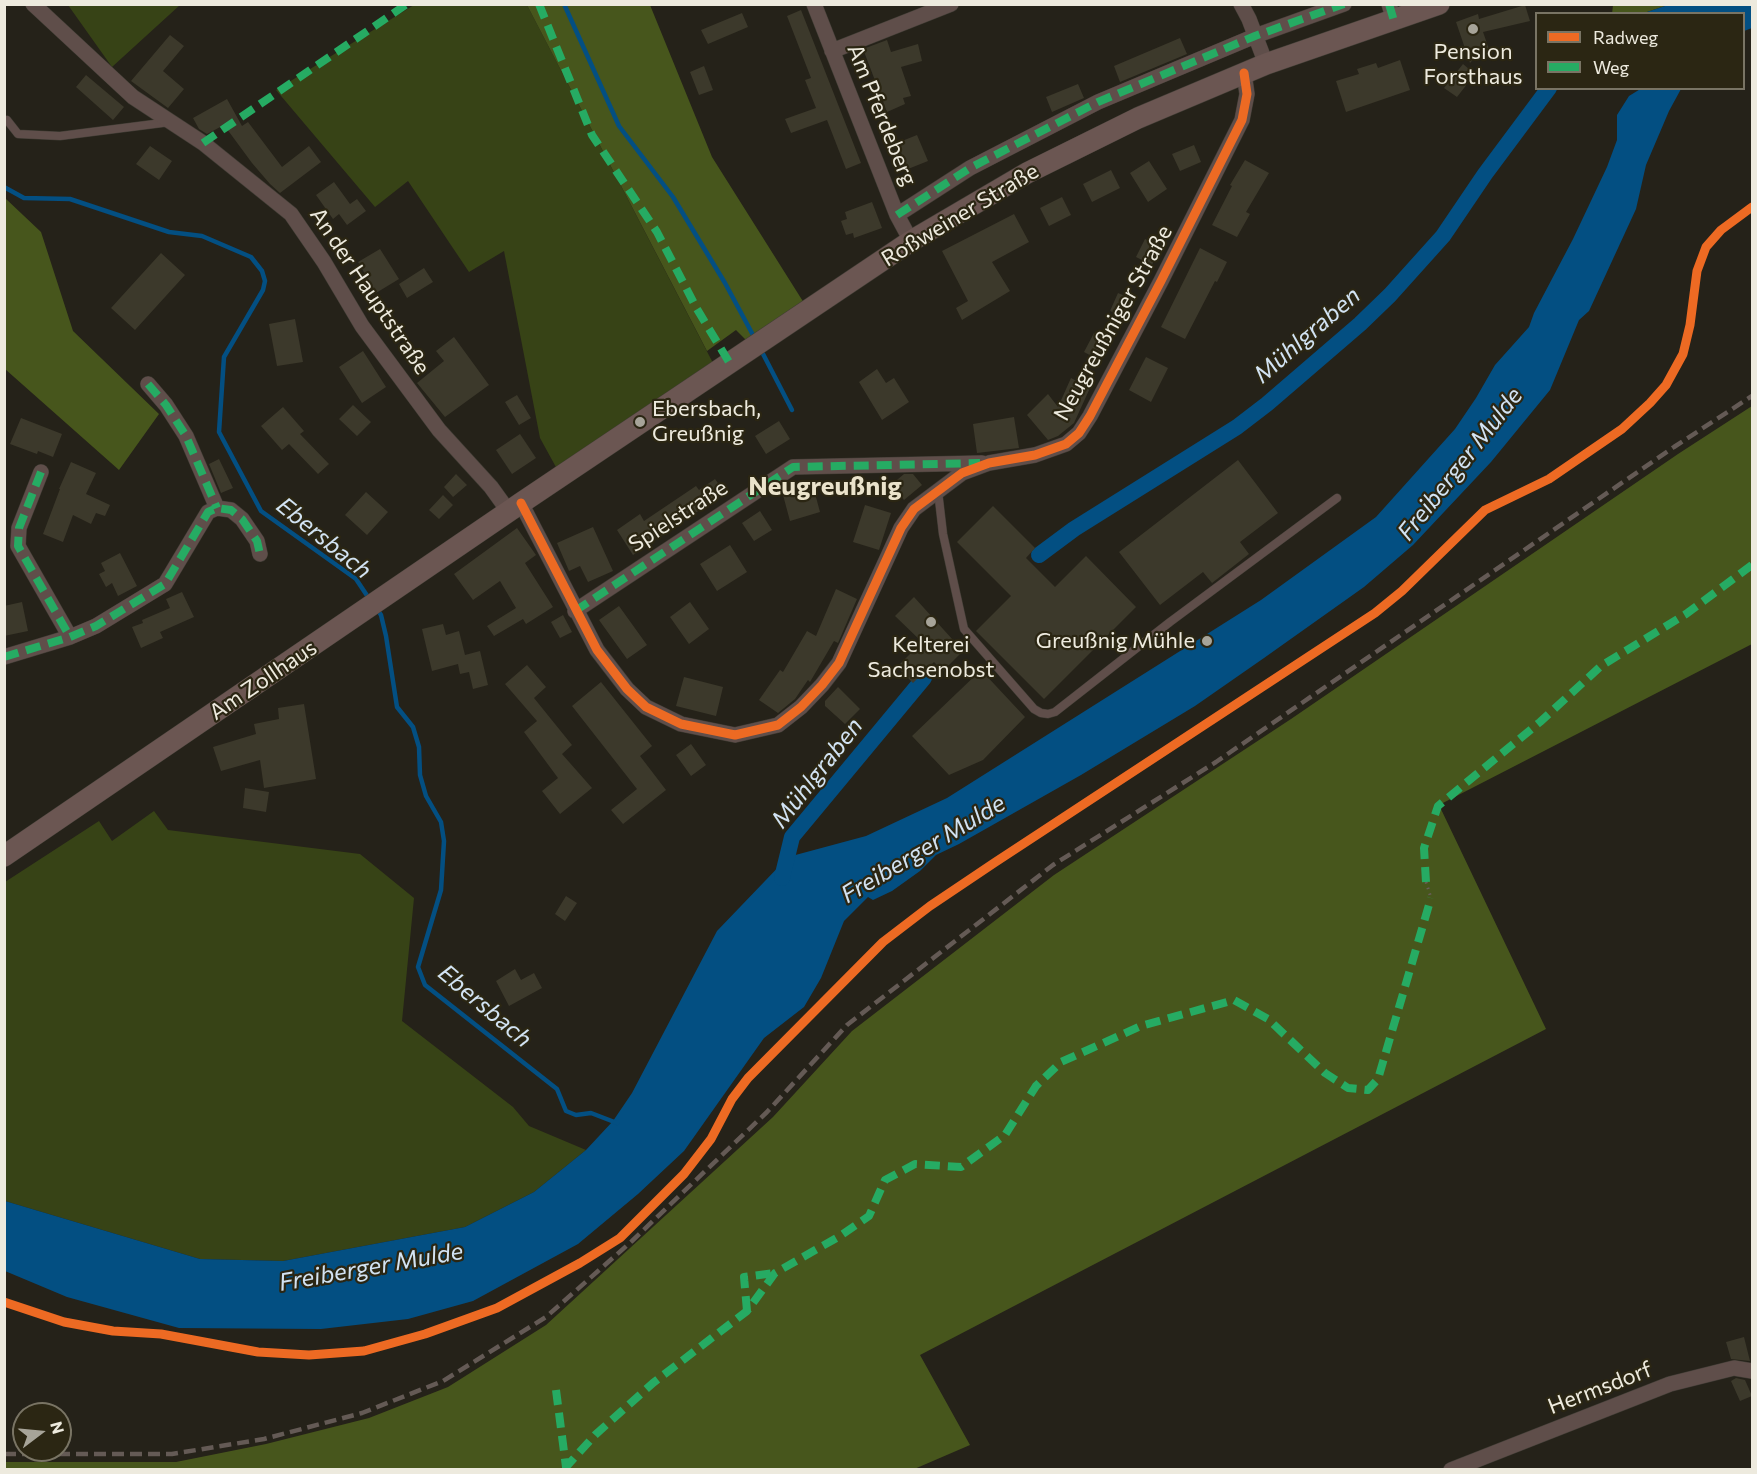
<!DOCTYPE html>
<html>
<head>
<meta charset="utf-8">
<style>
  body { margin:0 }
  #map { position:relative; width:1757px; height:1474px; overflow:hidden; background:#252219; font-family:Commissioner,sans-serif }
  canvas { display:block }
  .frame { position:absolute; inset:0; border:6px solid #edeade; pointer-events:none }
  .legend { position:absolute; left:1535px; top:12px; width:210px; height:78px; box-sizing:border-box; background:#2b2613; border:2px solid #797464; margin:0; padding:8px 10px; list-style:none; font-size:18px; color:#edeade }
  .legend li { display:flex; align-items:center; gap:12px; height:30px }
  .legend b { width:30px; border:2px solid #797464 }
  .north { position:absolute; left:12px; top:1402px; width:60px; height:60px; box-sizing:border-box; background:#2b2613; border:2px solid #797464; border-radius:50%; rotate:74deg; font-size:16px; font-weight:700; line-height:24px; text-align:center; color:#edeade }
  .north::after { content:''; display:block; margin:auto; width:21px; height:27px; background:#a7a499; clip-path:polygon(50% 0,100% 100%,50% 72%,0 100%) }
</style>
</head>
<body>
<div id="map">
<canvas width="1757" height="1474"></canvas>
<div class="frame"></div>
<ul class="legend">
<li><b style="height:8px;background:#ed6a23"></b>Radweg</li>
<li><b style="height:8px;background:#26ab63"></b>Weg</li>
</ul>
<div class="north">N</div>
</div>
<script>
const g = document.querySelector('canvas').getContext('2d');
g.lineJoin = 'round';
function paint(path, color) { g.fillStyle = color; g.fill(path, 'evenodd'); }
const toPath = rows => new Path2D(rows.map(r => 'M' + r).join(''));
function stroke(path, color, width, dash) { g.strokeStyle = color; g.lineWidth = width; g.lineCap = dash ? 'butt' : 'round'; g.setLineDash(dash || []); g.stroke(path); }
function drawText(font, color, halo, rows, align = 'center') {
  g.font = font + ' Commissioner,sans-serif'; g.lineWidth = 4.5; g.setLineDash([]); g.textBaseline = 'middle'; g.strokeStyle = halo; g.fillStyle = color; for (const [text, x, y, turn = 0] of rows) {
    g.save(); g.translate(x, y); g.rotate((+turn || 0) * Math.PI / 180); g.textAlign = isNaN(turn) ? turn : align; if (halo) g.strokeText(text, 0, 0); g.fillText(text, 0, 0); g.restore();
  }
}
paint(toPath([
  [68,5,180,5,112,67],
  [414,5,527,5,713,363,557,469,540,438,504,251,469,272,408,181,375,207,276,90],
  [154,811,168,830,360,854,414,898,402,1021,513,1107,529,1126,586,1150,534,1192,465,1227,283,1261,200,1259,5,1201,5,882,99,821,112,841]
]), '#374316');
paint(toPath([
  [527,5,650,5,712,157,804,303,747,341,736,330,707,351],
  [1613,5,1668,5,1644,13,1612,14],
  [5,198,41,232,73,331,159,414,119,470,5,369],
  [1752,406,1752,644,1439,805,1546,1029,920,1355,970,1445,912,1470,5,1469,5,1462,176,1462,266,1444,369,1418,448,1387,546,1325,773,1117,852,1031,1054,875,1291,719,1678,454]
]), '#47561c');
paint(toPath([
  [1668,5,1752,5,1752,28,1744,31,1744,14,1644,13],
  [1642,88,1681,89,1669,111,1646,165,1636,209,1589,311,1579,320,1550,390,1491,462,1413,545,1364,587,1264,658,1195,706,1081,775,959,844,936,855,920,871,892,891,873,900,868,897,844,921,821,978,804,1007,764,1038,684,1151,638,1194,578,1244,473,1301,408,1319,321,1329,179,1328,67,1297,5,1271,5,1201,200,1259,283,1261,465,1227,534,1192,586,1150,613,1121,632,1093,717,931,788,857,866,836,947,798,1261,600,1376,517,1455,429,1476,398,1495,365,1529,327,1534,313,1573,239,1607,167,1617,140,1617,115,1629,96]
]), '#034f82');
stroke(toPath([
  [564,4,619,126,673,197,725,283,753,335],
  [4,187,24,198,70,199,169,232,202,236,251,257,262,271,265,281,263,290,224,357,219,432,261,511,356,579,370,600],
  [762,352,792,410],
  [377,609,381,615,386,636,397,707,413,727,419,747,420,775,426,796,441,822,444,841,441,890,418,967,425,985,557,1089,566,1111,576,1115,591,1113,617,1123]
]), '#034f82', 4.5);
stroke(toPath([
  [1039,555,1074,529,1237,427,1267,404,1360,324,1390,295,1443,236,1485,174,1549,88],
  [782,878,792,837,924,678]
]), '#034f82', 16);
paint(toPath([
  [1525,5,1530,21,1483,32,1489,49,1479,53,1470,63,1456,22,1478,14,1479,19],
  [801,10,861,163,846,169,827,120,791,133,785,119,816,108,805,80,811,78,787,16],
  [742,13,748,27,708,44,701,30],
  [170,35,184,46,163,71,184,89,168,108,131,81],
  [1180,38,1187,54,1120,82,1114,66],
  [887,40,891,52,918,44,922,61,901,67,911,96,903,98,905,104,887,112,863,49],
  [1400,60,1410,90,1346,112,1336,81,1359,74,1357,69,1376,63,1378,68],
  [1463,64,1475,74,1457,97,1444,88],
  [704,66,713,90,699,95,690,72],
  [86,75,124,107,113,120,76,87],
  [1078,84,1084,98,1052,112,1046,97],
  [227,99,242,126,248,122,282,167,309,146,321,162,280,193,270,184,252,163,224,125,207,134,199,129,193,118],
  [917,135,928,161,908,169,897,143],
  [1194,145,1201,162,1180,171,1172,154],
  [150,146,172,161,159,180,136,164],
  [1245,160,1269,173,1246,212,1250,214,1237,237,1212,225,1232,186,1230,185],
  [1149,161,1167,189,1148,202,1130,173],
  [1111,170,1120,188,1092,202,1083,184],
  [334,182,350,204,357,199,366,211,347,225,339,214,333,219,316,195],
  [1062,197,1071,215,1049,226,1040,208],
  [872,202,882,228,854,238,853,233,846,235,841,221,847,219,845,212],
  [1014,214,1029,242,992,262,1010,291,962,320,956,308,968,301,942,251],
  [1145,239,1160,246,1152,265,1136,257],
  [1200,248,1227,262,1217,282,1215,281,1185,339,1161,327],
  [380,249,399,279,376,293,358,262],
  [161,253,185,275,135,330,111,308],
  [424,268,433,282,407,298,399,284],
  [1118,293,1132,299,1124,317,1110,311],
  [295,319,303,362,277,366,269,324],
  [1094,333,1099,333,1112,339,1101,361,1084,352],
  [454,337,489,385,445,417,417,383,444,361,436,351],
  [363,351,386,387,362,403,339,367],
  [1146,357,1168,368,1151,402,1129,390],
  [877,369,886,383,894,378,909,402,882,420,859,382],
  [1071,378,1090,388,1074,423,1058,436,1048,440,1027,415,1048,394,1058,407],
  [517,395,531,418,519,425,505,402],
  [353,405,371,422,357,436,339,419],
  [283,407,304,431,300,434,329,464,318,474,289,444,282,450,261,426],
  [1014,417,1019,448,977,453,973,424],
  [21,418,62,434,53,457,38,451,37,454,10,444],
  [779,421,790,439,766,454,755,436],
  [520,434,536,458,512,474,496,450],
  [219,459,233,488,221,493,209,464],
  [1238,460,1278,513,1240,542,1249,554,1212,583,1203,572,1160,605,1119,552],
  [71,462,96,473,86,494,110,505,105,516,96,513,91,524,73,515,63,542,43,534,60,489,59,489],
  [456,474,467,485,453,497,444,487],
  [904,474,913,474,922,485,904,500,891,485],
  [715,479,725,493,633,555,617,530,640,514,644,521,696,486,699,490],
  [813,486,820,512,790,521,783,495],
  [366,492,388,512,367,535,345,515],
  [443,495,453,505,439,519,429,510],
  [865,505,891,513,879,550,853,542],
  [993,506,1035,548,1026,558,1055,587,1086,556,1136,607,1044,699,976,631,1011,596,957,542],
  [760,511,772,530,754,541,742,523],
  [593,527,613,571,588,582,580,566,569,571,557,543],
  [517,528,536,555,525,563,553,607,526,624,523,619,494,636,487,626,516,608,500,581,473,600,454,574],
  [730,545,747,572,717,591,700,564],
  [120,553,137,586,118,596,112,583,106,587,99,574,105,571,101,563],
  [836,589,857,599,838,643,834,641,810,682,808,680,795,699,778,713,759,700,780,670,783,672,807,631,816,636],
  [182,592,194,617,160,632,163,638,141,648,132,627,143,623,142,620,170,608,166,599],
  [914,597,963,651,943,671,934,662,913,683,897,667,922,642,895,616],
  [22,602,28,631,4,636,4,606],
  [690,602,709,629,689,644,670,617],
  [619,606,647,645,627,659,599,620],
  [563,615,572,632,560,638,551,622],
  [443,624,446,635,459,631,465,655,480,651,488,685,473,689,469,672,460,674,458,664,432,671,422,629],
  [527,665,546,687,534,698,572,745,562,754,592,788,560,814,542,791,558,778,524,732,537,721,505,684],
  [981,670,1025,717,983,760,949,775,912,736],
  [684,677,723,687,716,716,676,706],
  [601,682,652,746,640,756,666,790,623,824,611,810,637,789,572,706],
  [838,687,860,709,845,724,825,706,825,701],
  [304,704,316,779,264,788,260,760,221,771,213,747,256,734,254,724,279,719,278,708],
  [691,744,706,765,691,776,676,755],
  [245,788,269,792,266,812,243,808],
  [566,896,577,903,565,921,555,914],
  [515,969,521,980,534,973,542,988,509,1006,496,981],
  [1744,1337,1750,1361,1731,1359,1726,1342],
  [1736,1378,1745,1380,1752,1396,1740,1401,1731,1381]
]), '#3c392b');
const lane = toPath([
  [7,120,18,134,60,136,170,122],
  [938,491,943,534,964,629,1034,709,1041,713,1048,714,1055,712,1170,622,1337,498]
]);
const street = toPath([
  [33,4,133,97,203,143,291,214,324,262,362,326,439,430,491,487,509,512],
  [814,4,897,215,911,241],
  [1241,4,1249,19,1266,64],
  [1389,4,1394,21],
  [832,51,951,4],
  [897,215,970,168,1098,102,1255,36,1344,4],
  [148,384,166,405,186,436,217,508],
  [41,472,19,528,18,546,70,637],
  [521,503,597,650,627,689,646,707,681,724,735,735,778,725,801,707,822,685,839,663,901,528,914,509,962,473,989,463,1035,455,1066,444,1079,433,1090,416,1161,281,1242,120,1247,94,1244,73],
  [575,611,793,467,982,463],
  [4,657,70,637,96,626,165,584,208,512,217,508,231,510,242,519,257,541,260,554],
  [1451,1470,1670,1384,1734,1368,1752,1371]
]);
const secondary = toPath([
  [4,856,521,503,911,241,1027,173,1138,118,1266,64,1439,4]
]);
stroke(lane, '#403d35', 9);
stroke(street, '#403d35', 16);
stroke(secondary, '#403d35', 22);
stroke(toPath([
  [1426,882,1431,898]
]), '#695e5a', 3, [1.5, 4.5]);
stroke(lane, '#5f4e4a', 8);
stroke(street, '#5f4e4a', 15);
stroke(secondary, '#6b5652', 21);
stroke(toPath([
  [4,1454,172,1454,264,1439,362,1413,443,1381,546,1317,632,1241,767,1112,847,1025,1053,865,1216,762,1674,447,1752,396]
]), '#645a55', 4.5, [12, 6]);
stroke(toPath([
  [539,4,592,135,657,232,697,309,729,362],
  [1389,4,1394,21],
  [203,143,407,4],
  [897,215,970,168,1098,102,1255,36,1344,4],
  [148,384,166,405,186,436,217,508],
  [41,472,19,528,18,546,70,637],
  [575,611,793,467,980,463],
  [4,657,70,637,96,626,165,584,208,512,217,508,231,510,242,519,257,541,260,554],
  [1426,882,1424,848,1438,806,1540,722,1601,666,1686,614,1752,565],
  [747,1311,744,1277,775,1273],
  [556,1390,566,1467],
  [566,1470,566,1467,595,1435,653,1383,747,1311,775,1273,840,1236,869,1216,885,1180,915,1164,961,1167,1005,1135,1036,1086,1061,1062,1141,1026,1234,1000,1268,1019,1325,1073,1348,1088,1368,1090,1378,1079,1431,898]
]), '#26ab63', 8, [15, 8]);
stroke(toPath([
  [521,503,597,650,627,689,646,707,681,724,735,735,778,725,801,707,822,685,839,663,901,528,914,509,962,473,989,463,1035,455,1066,444,1079,433,1090,416,1161,281,1242,120,1247,94,1244,73],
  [4,1302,64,1322,113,1331,161,1334,258,1352,309,1355,364,1351,425,1334,497,1308,580,1263,620,1238,684,1174,711,1139,732,1099,748,1078,883,942,930,906,994,863,1375,613,1402,591,1485,510,1549,479,1622,429,1650,403,1666,385,1683,354,1690,325,1697,271,1706,247,1721,230,1752,207]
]), '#ed6a23', 9);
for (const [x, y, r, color] of [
  [1473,29,6,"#a7a499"],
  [640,422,6,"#a7a499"],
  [931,622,6,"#a7a499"],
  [1207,641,6,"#a7a499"]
]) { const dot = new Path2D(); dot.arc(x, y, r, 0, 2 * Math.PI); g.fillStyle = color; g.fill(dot); stroke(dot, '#2b2613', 2); }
drawText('22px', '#edeade', '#2b2613', [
  ["Pension",1473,52],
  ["Forsthaus",1473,77],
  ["Ebersbach,",652,409,"left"],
  ["Greußnig",652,434,"left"],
  ["Greußnig Mühle",1195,641,"right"],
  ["Kelterei",931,645],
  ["Sachsenobst",931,670]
]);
drawText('22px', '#edeade', '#2b2613', [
  ["Am Pferdeberg",882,115,68],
  ["Roßweiner Straße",960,215,-31],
  ["An der Hauptstraße",370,291,56],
  ["Neugreußniger Straße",1113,323,-61],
  ["Spielstraße",678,516,-33],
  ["Am Zollhaus",263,680,-34],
  ["Hermsdorf",1600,1388,-21]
]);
drawText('italic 24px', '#d2e3f3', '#2b2613', [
  ["Mühlgraben",1307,335,-41],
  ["Freiberger Mulde",1460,464,-52],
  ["Ebersbach",324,538,39],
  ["Mühlgraben",817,773,-52],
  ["Freiberger Mulde",923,849,-31],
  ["Ebersbach",485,1006,40],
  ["Freiberger Mulde",371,1267,-10]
]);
drawText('bold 26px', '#eae3cb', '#2b2613', [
  ["Neugreußnig",825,486]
]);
</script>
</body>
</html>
